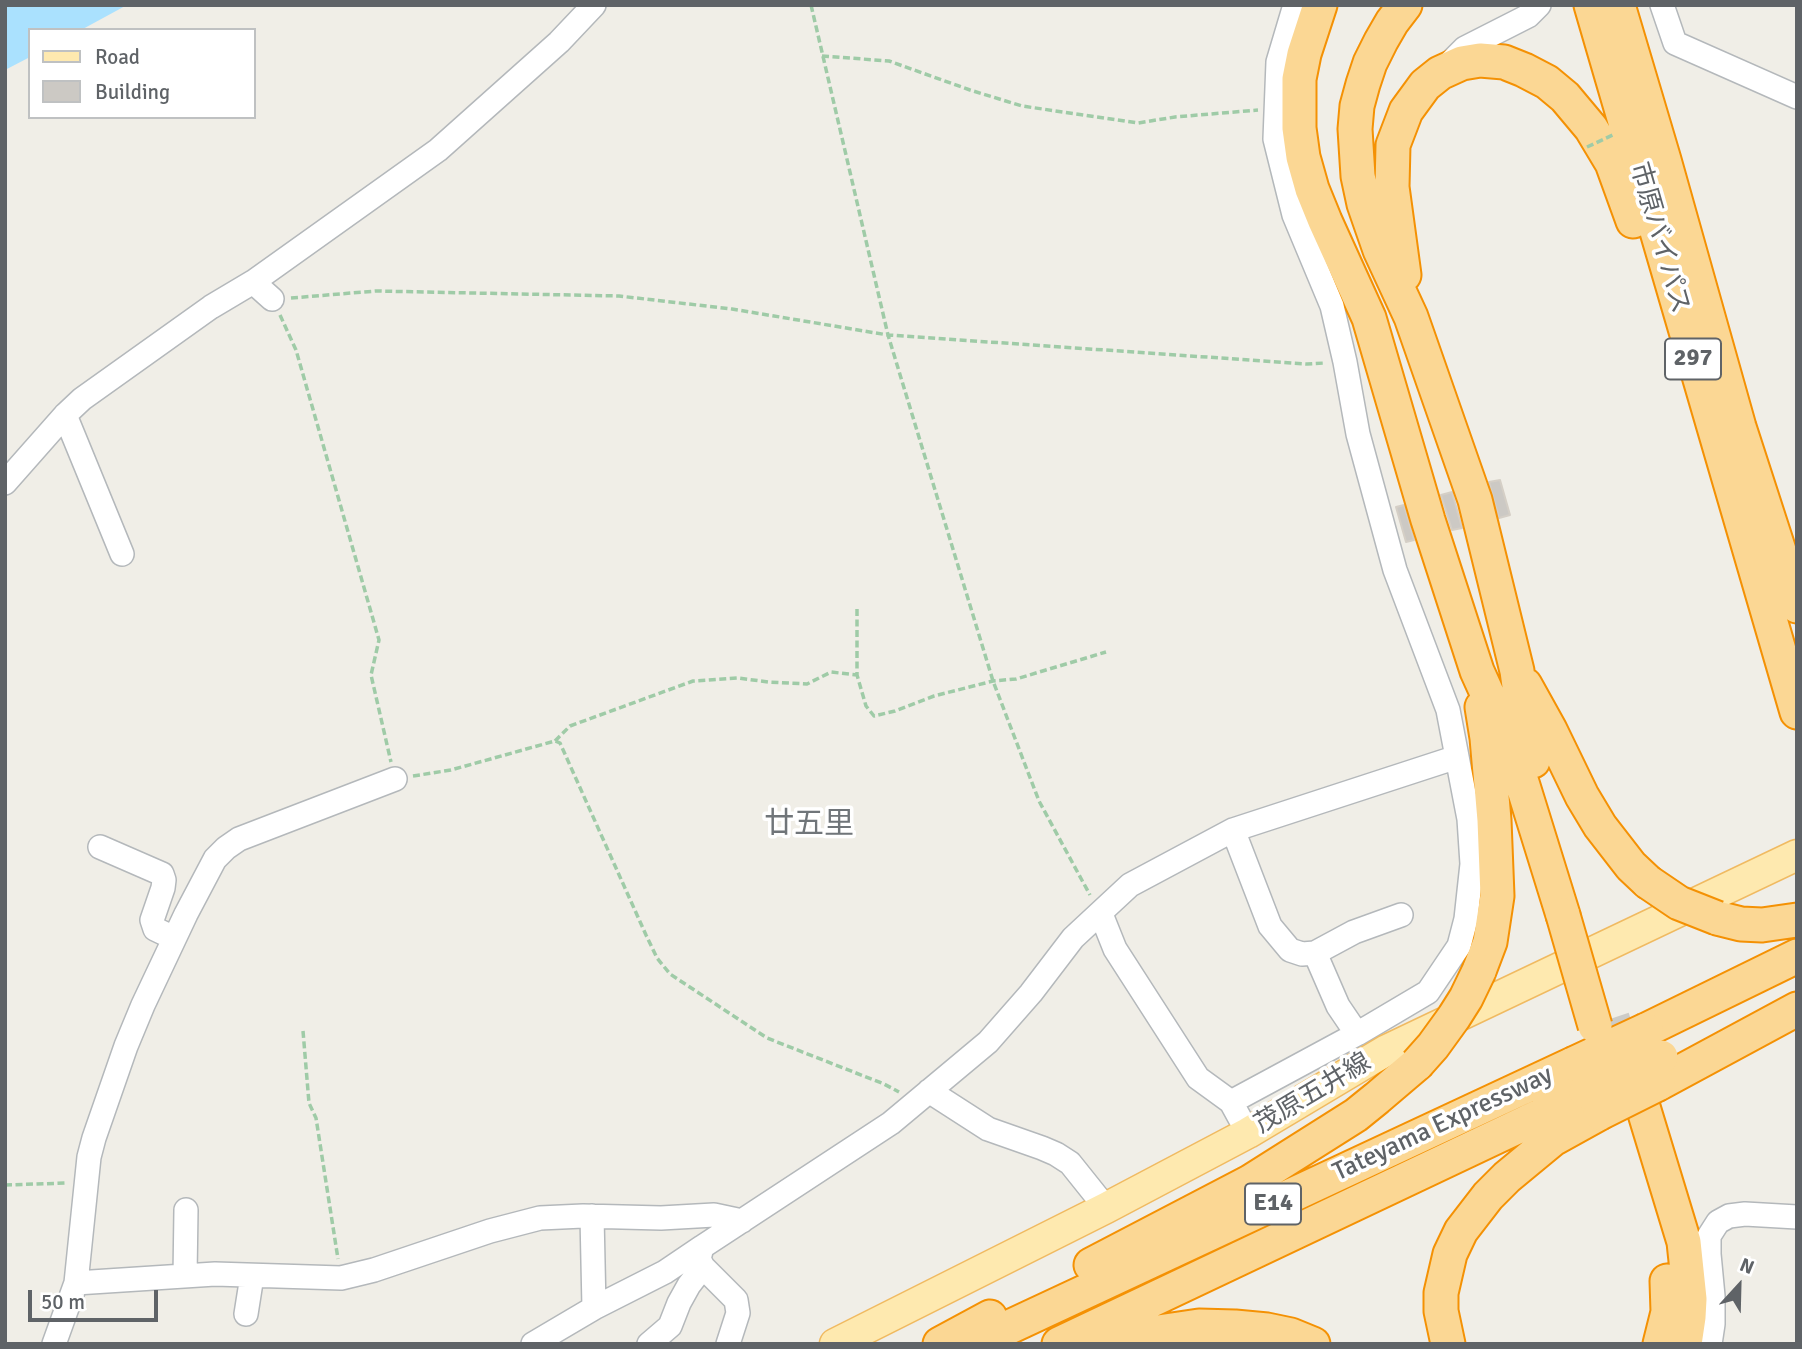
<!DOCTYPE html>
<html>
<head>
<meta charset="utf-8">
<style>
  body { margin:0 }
  #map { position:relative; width:1802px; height:1349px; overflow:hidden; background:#f0eee7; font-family:Signika,sans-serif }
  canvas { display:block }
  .frame { position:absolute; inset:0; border:7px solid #5f6367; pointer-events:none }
  .legend { position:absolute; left:28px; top:28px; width:228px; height:91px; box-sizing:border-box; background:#fff; border:2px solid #bfc1c2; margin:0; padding:9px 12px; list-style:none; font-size:21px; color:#5f6367 }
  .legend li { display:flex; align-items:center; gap:14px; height:35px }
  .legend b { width:35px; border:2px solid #bfc1c2 }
  .north { position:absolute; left:1704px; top:1251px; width:70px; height:70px; -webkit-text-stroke:5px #fff; paint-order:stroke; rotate:22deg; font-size:19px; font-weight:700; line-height:28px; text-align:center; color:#5f6367 }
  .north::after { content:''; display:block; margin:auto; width:24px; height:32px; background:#5f6367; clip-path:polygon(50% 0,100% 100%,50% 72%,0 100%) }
  .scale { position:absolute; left:28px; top:1290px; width:130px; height:32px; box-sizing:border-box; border:4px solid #5f6367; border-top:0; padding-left:9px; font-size:21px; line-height:24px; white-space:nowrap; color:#5f6367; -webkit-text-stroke:5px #fff; paint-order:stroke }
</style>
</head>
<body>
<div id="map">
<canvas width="1802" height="1349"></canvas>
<div class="frame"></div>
<ul class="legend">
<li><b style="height:9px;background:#fee9af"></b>Road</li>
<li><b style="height:19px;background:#ccc9c4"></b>Building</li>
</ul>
<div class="north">N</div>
<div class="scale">50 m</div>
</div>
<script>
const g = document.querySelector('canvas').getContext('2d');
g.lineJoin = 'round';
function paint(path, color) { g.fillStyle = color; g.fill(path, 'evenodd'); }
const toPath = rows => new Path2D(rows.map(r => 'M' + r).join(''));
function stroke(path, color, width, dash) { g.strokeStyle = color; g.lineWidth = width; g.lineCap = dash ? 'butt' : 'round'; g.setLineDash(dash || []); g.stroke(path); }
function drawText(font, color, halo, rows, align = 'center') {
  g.font = font + ' Signika,"Noto Sans JP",sans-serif'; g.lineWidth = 7; g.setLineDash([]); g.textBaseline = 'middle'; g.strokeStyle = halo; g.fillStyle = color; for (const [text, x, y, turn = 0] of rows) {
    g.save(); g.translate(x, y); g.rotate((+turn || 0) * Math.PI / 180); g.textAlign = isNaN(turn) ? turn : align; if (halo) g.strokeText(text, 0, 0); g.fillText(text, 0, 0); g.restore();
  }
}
paint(toPath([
  [5,5,127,5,81,30,30,30,30,57,5,70]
]), '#aae1fe');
const building = toPath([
  [1500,480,1510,515,1499,518,1489,482,1500,480],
  [1452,492,1462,528,1452,530,1441,495,1452,492],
  [1404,505,1414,540,1406,542,1396,507,1404,505]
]);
paint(building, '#ccc9c4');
stroke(building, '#d5cfc6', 2);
stroke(toPath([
  [1613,1018,1630,1069]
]), '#cccbc7', 33, [33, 17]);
const minor = toPath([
  [1662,5,1675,43,1797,97],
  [1449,64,1465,48,1528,16,1539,5],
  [253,282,272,299],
  [65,415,122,554],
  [5,483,65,415,82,399,211,307,253,282,438,150,559,42,594,5],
  [1233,830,1270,926,1290,950,1302,954,1315,953,1354,932,1401,915],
  [100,847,162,874,164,880,163,888,152,920,155,929,174,938],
  [1101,914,1115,949,1198,1078,1231,1102,1248,1133],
  [1315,953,1338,1006,1357,1034],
  [929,1091,988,1129,1042,1148,1056,1154,1070,1163,1106,1208],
  [1231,1102,1357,1034,1428,992,1459,946,1466,919,1472,864,1469,819,1448,710,1395,570,1358,434,1345,362,1332,306,1294,215,1275,139,1278,62,1295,5],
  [592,1216,594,1308],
  [185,1276,186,1210],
  [76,1283,215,1274,341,1278,374,1270,490,1231,540,1218,583,1216,661,1218,714,1215,742,1221],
  [246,1314,252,1276],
  [54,1344,76,1283,89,1157,94,1138,126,1046,143,1005,186,914,215,859,226,848,239,839,395,779],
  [533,1344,594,1308,665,1272,702,1247],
  [649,1344,670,1326,679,1303,689,1285,703,1267],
  [728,1344,738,1313,736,1300,703,1267,699,1259,702,1247,891,1123,988,1042,1031,993,1073,938,1130,885,1233,830,1457,757],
  [1710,1344,1713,1324,1713,1296,1709,1254,1709,1236,1718,1222,1729,1216,1745,1214,1797,1217]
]);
const major = toPath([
  [835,1344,1106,1208,1248,1133,1387,1050,1797,855]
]);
const highway = toPath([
  [1320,5,1304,54,1299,79,1299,128,1303,157,1312,189,1325,221,1369,318,1428,520,1477,671,1510,744,1563,915],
  [1405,5,1392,22,1381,41,1370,63,1363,84,1357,106,1355,129,1358,176,1364,204,1380,250,1411,317,1475,500,1517,671,1526,737,1533,761],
  [1591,5,1797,712],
  [1618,5,1664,160,1739,427,1797,606],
  [1404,275,1392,187,1393,145,1406,111,1425,85,1440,73,1462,63,1480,60,1504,62,1524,70,1547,82,1565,97,1591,128,1612,163,1633,221],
  [1525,685,1550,730,1582,796,1600,826,1631,866,1648,882],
  [1717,918,1741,924,1762,925,1797,920],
  [1479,971,1490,942,1497,896,1494,820,1487,738,1482,707],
  [1646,1030,1797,956],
  [1658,1084,1797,1009],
  [1643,1107,1684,1242,1690,1299,1689,1317,1685,1344],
  [1091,1265,1250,1182,1356,1115,1377,1098,1417,1064],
  [940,1344,990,1317],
  [973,1344,1573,1064],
  [1059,1344,1540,1116,1586,1092],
  [1096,1344,1145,1334,1199,1326,1235,1327,1267,1330,1291,1335,1313,1344],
  [1448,1344,1441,1311,1441,1293,1450,1254,1461,1231,1488,1196,1507,1177,1553,1139,1600,1113],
  [1660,1344,1668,1312,1667,1281]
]);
stroke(minor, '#b4b8bb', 26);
stroke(major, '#f0ba61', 33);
stroke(highway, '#f49104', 37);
stroke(toPath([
  [811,5,888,335,993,681,1039,801,1090,895],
  [822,56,889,61,970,90,1022,106,1138,123,1175,117,1258,110],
  [291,298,376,291,619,296,732,309,888,335,1307,364,1325,363],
  [280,315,296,350,379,640,371,675,391,762],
  [857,609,857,675,866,706,874,716,895,711,934,696,993,681,1016,679,1106,652],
  [555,741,570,726,693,681,738,678,768,682,807,684,831,672,857,675],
  [413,776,451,770,555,741,560,743,646,935,657,958,670,974,767,1038,884,1084,899,1092],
  [303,1031,309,1103,316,1118,338,1259],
  [5,1185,67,1183]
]), '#9fcba7', 3.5, [7, 3.5]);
stroke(minor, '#fff', 23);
stroke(major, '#fee9af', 30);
stroke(highway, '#fbd794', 33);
const highwayBridge = toPath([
  [1648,882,1679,903,1717,918],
  [1563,915,1595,1026],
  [1417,1064,1433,1046,1454,1017,1466,998,1479,971],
  [1573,1064,1646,1030],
  [1586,1092,1661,1057],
  [1600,1113,1658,1084]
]);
stroke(highwayBridge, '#f49104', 37, []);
stroke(toPath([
  [1587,147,1615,134]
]), '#9fcba7', 3.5, [7, 3.5]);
stroke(highwayBridge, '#fbd794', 33);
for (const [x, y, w] of [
  [1693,359,56],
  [1273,1204,56]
]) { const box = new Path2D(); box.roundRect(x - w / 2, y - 20.5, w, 41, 5); g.fillStyle = '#fff'; g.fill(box); stroke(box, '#5f6367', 2); }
drawText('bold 24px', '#5f6367', null, [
  ["297",1693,359],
  ["E14",1273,1204]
]);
drawText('26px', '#5f6367', '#fff', [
  ["市原バイパス",1659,238,74],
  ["茂原五井線",1313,1094,-31],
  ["Tateyama Expressway",1443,1124,-25]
]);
drawText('30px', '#707579', '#fff', [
  ["廿五里",809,825]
]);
</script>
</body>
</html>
